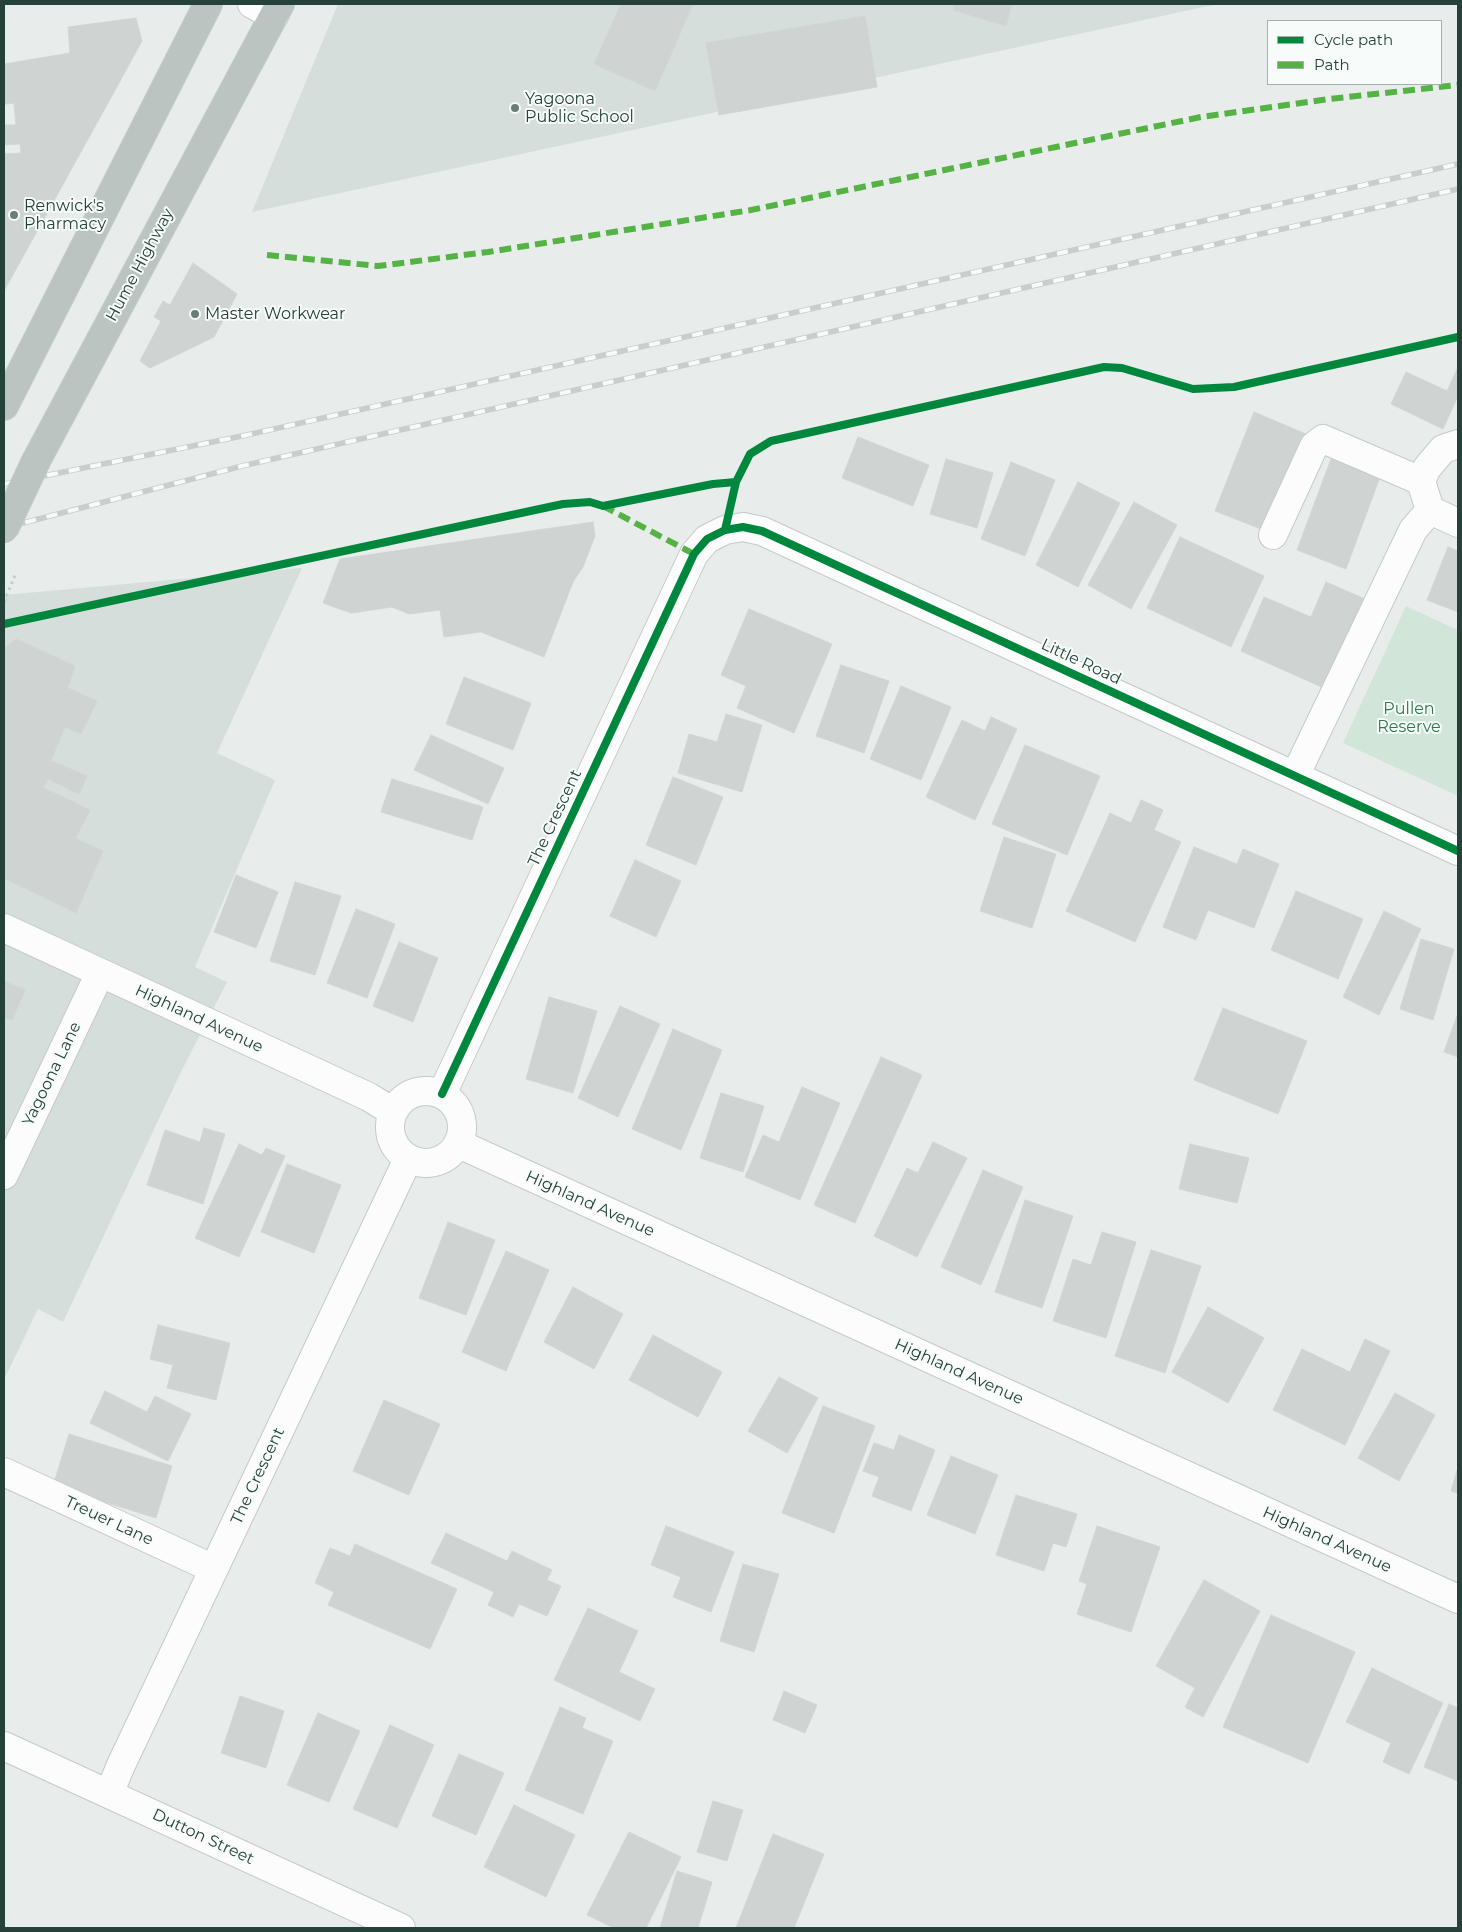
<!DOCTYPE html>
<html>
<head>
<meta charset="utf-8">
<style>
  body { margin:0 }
  #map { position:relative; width:1462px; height:1932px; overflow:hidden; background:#e8edeb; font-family:Montserrat,sans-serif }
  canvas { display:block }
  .frame { position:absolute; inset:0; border:5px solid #24423a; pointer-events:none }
  .legend { position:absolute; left:1267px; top:20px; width:175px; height:65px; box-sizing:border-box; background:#f7fbf9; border:1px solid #a3b1ad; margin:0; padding:6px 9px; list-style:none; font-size:15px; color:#24423a }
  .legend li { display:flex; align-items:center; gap:10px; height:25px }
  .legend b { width:25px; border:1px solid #a3b1ad }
</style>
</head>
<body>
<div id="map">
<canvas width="1462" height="1932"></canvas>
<div class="frame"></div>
<ul class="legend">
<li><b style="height:6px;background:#00873e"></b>Cycle path</li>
<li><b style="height:6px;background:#55b346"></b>Path</li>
</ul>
</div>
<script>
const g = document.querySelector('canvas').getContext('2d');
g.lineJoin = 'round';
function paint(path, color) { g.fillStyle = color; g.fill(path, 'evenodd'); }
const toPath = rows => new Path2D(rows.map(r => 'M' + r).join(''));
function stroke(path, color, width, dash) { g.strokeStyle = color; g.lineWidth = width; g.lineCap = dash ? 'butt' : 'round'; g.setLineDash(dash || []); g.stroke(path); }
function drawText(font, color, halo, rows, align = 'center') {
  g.font = font + ' Montserrat,sans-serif'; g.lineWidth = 4; g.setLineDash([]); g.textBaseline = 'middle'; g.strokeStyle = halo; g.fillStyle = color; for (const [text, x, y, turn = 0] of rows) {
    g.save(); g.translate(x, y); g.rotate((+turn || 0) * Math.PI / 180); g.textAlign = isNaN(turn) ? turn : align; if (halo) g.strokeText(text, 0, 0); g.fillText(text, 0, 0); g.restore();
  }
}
paint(toPath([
  [338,4,1218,4,252,212],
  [302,568,217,753,275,780,195,967,227,982,182,1070,63,1322,38,1309,4,1380,4,595]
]), '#d6dedb');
paint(toPath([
  [1406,606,1458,630,1458,796,1343,743]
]), '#d1e6d8');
const building = toPath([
  [621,4,693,4,655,91,594,64,621,4],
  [955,4,1012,4,1006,26,953,10,955,4],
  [865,16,877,87,719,115,706,43,865,16],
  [136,18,142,41,113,94,5,104,4,64,70,53,68,27,136,18],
  [113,94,4,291,4,154,21,153,20,144,4,145,4,125,16,125,14,103,113,94],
  [193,263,237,294,214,337,150,368,140,361,161,321,154,317,163,301,170,305,193,263],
  [1458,367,1458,396,1447,391,1458,367],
  [1406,372,1458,396,1443,429,1391,404,1406,372],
  [1254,412,1306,434,1266,531,1215,511,1254,412],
  [858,437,929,465,913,506,842,478,858,437],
  [946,459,993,473,977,528,930,514,946,459],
  [1331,459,1380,477,1346,569,1297,550,1331,459],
  [1011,462,1055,480,1025,556,981,539,1011,462],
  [1078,482,1120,503,1078,587,1036,565,1078,482],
  [1134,502,1177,525,1131,609,1088,585,1134,502],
  [593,522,595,536,583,567,573,582,544,657,481,632,444,637,440,610,409,614,392,607,351,613,323,603,340,559,593,522],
  [1180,537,1264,576,1231,647,1147,608,1180,537],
  [1448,547,1458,551,1458,612,1427,600,1448,547],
  [1326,582,1365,599,1326,689,1241,651,1264,597,1311,617,1326,582],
  [749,609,832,644,794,733,737,708,746,686,721,675,749,609],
  [16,639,75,666,68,687,4,659,4,649,16,639],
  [4,659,97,701,81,734,4,699,4,659],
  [841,665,889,681,864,753,816,736,841,665],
  [464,677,531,703,513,750,446,724,464,677],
  [901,686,951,707,921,780,870,759,901,686],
  [4,699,65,727,51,760,4,741,4,699],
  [726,714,762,725,742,792,678,773,689,734,717,742,726,714],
  [991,717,1017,729,975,820,926,797,962,720,985,731,991,717],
  [431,735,504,768,488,804,414,770,431,735],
  [4,741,87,776,79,794,48,779,43,788,4,769,4,741],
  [1025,745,1100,776,1067,855,992,824,1025,745],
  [4,769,90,810,75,839,4,806,4,769],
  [673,777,723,797,696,865,646,845,673,777],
  [392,779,483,807,472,840,381,812,392,779],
  [1141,800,1163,810,1154,830,1181,842,1135,942,1066,911,1110,813,1131,823,1141,800],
  [4,806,103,851,76,913,4,878,4,806],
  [1004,837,1056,854,1032,928,980,911,1004,837],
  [1194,847,1237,864,1243,849,1279,864,1254,928,1208,910,1196,940,1163,927,1194,847],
  [635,860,681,881,656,937,610,916,635,860],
  [236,875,278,892,256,948,214,932,236,875],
  [295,882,341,896,315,975,270,961,295,882],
  [1296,891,1363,919,1338,979,1271,950,1296,891],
  [356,909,395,924,367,998,327,983,356,909],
  [1384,911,1421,929,1379,1015,1343,997,1384,911],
  [1421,939,1454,949,1433,1020,1400,1009,1421,939],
  [399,942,438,958,413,1022,373,1006,399,942],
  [4,981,25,990,12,1020,4,1017,4,981],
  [549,997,597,1011,573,1093,526,1079,549,997],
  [620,1006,660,1024,618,1117,578,1098,620,1006],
  [1223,1008,1307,1041,1278,1114,1194,1080,1223,1008],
  [1458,1013,1458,1057,1444,1052,1458,1013],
  [673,1029,722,1050,681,1150,632,1129,673,1029],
  [881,1057,922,1075,855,1223,814,1205,881,1057],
  [802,1087,840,1103,800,1200,745,1177,763,1135,779,1142,802,1087],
  [721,1093,764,1106,743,1172,700,1158,721,1093],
  [204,1128,225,1134,203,1204,147,1185,165,1130,200,1142,204,1128],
  [933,1142,967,1158,917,1257,874,1236,907,1168,918,1173,933,1142],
  [239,1144,262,1155,266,1148,285,1156,239,1257,195,1238,239,1144],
  [1190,1144,1249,1158,1237,1203,1179,1189,1190,1144],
  [287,1164,341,1185,314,1253,261,1232,287,1164],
  [983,1170,1023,1187,981,1285,941,1267,983,1170],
  [1025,1200,1073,1216,1042,1308,995,1292,1025,1200],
  [448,1222,495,1240,466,1315,419,1298,448,1222],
  [1102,1232,1136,1242,1106,1338,1053,1321,1073,1259,1091,1265,1102,1232],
  [1151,1250,1201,1266,1165,1373,1115,1356,1151,1250],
  [506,1251,549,1270,506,1371,462,1352,506,1251],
  [573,1287,623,1314,594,1369,544,1342,573,1287],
  [1208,1307,1264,1338,1228,1403,1172,1372,1208,1307],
  [158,1325,230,1343,216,1400,167,1388,173,1365,150,1359,158,1325],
  [653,1335,722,1372,698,1417,629,1380,653,1335],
  [1365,1339,1390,1351,1345,1445,1273,1410,1302,1349,1350,1372,1365,1339],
  [779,1377,818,1398,787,1453,748,1431,779,1377],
  [105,1391,147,1412,155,1396,191,1414,168,1461,90,1423,105,1391],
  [1395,1393,1435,1415,1399,1481,1358,1458,1395,1393],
  [384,1400,440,1424,409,1495,353,1471,384,1400],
  [823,1406,875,1426,834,1533,782,1513,823,1406],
  [69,1434,172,1466,156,1518,53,1486,69,1434],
  [899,1435,935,1450,911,1511,872,1496,879,1477,863,1471,874,1443,894,1450,899,1435],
  [951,1456,998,1475,975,1534,927,1515,951,1456],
  [1458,1467,1458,1493,1451,1491,1458,1467],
  [1016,1495,1077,1514,1066,1547,1053,1543,1044,1571,996,1555,1016,1495],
  [666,1526,734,1552,711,1612,673,1597,681,1577,651,1565,666,1526],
  [1097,1526,1160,1547,1131,1632,1077,1614,1087,1584,1079,1581,1097,1526],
  [446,1533,507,1561,512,1551,552,1570,547,1580,561,1586,547,1616,519,1604,513,1617,488,1605,494,1592,431,1563,446,1533],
  [355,1544,457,1589,430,1649,328,1605,334,1592,315,1583,330,1548,350,1556,355,1544],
  [743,1564,779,1574,754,1652,720,1641,743,1564],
  [1204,1580,1260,1611,1203,1717,1185,1707,1195,1688,1156,1666,1204,1580],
  [588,1608,638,1631,619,1672,655,1689,640,1721,554,1680,588,1608],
  [1271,1615,1355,1652,1308,1763,1223,1727,1271,1615],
  [1372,1668,1443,1703,1409,1774,1383,1762,1391,1743,1346,1722,1372,1668],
  [784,1691,817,1705,805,1733,773,1720,784,1691],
  [240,1696,284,1711,266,1768,221,1753,240,1696],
  [1449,1704,1458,1708,1458,1781,1424,1767,1449,1704],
  [560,1707,586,1718,582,1728,613,1741,583,1814,525,1790,560,1707],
  [318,1713,360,1731,329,1802,287,1785,318,1713],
  [390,1725,434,1745,397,1828,353,1809,390,1725],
  [459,1754,504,1773,476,1835,432,1816,459,1754],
  [713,1801,743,1810,727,1861,697,1852,713,1801],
  [514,1805,575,1835,546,1897,484,1867,514,1805],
  [629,1832,681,1857,646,1928,614,1928,587,1915,629,1832],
  [773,1834,824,1854,794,1928,736,1928,773,1834],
  [677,1871,712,1882,698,1928,660,1928,677,1871]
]);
paint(building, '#cfd4d2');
stroke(building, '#d1d6d4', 1);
const minor = toPath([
  [252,4,274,16],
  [1458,444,1443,449,1427,468,1421,481,1430,510,1458,523],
  [1273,535,1314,446,1323,439,1421,481],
  [1295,776,1413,530,1430,510],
  [4,928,369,1097,393,1112],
  '390 1127a36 36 0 1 1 72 0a36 36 0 1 1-72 0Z',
  [442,1094,694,554,707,539,725,530,743,527,762,531,1458,851],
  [459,1144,1458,1599],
  [4,1175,100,973],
  [4,1472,214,1569],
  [4,1746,401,1928],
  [109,1794,121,1765,408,1159]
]);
const highway = toPath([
  [4,406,208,4],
  [36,461,280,4]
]);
stroke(minor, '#c5cac8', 30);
stroke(highway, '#c3ccc9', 30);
stroke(toPath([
  [4,602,16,573]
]), '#c3ccca', 3, [2.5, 4]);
stroke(minor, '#fcfcfc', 28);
stroke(highway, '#bcc4c2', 28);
const rail = toPath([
  [4,484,247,435,1458,164],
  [4,528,242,466,1458,189]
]);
stroke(rail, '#c9cdcc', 5.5);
stroke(rail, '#f7fbf9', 4, [11]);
const highwayBridge = toPath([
  [4,529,36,461]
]);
stroke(highwayBridge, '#c3ccc9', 30, []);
stroke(highwayBridge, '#bcc4c2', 28);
stroke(toPath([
  [267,255,378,266,488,252,751,210,1201,117,1329,99,1458,85],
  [603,506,694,554]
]), '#55b346', 6, [12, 6]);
stroke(toPath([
  [725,530,736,482,750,454,771,441,1104,367,1122,368,1193,389,1234,387,1458,337],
  [4,624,563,504,590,502,603,506,713,484,736,482],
  [442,1094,694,554,707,539,725,530,743,527,762,531,1458,851]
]), '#00873e', 8);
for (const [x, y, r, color] of [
  [515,108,5,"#697e78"],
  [14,215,5,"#697e78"],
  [195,314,5,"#697e78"]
]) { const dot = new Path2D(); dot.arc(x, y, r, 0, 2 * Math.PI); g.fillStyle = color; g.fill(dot); stroke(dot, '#f7fbf9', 2); }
drawText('16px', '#24423a', '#f7fbf9', [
  ["Yagoona",525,99],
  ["Public School",525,117],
  ["Renwick's",24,206],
  ["Pharmacy",24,224],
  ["Master Workwear",205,314]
], 'left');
drawText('16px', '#24423a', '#f7fbf9', [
  ["Hume Highway",140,265,-62],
  ["Little Road",1081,662,25],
  ["The Crescent",555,818,-65],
  ["Highland Avenue",199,1019,25],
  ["Yagoona Lane",52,1074,-64],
  ["Highland Avenue",590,1204,24],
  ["Highland Avenue",959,1372,24],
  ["The Crescent",258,1476,-65],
  ["Treuer Lane",109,1521,25],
  ["Highland Avenue",1327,1540,24],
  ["Dutton Street",203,1837,25]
]);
drawText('16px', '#2d7a4b', '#f7fbf9', [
  ["Pullen",1409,709],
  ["Reserve",1409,727]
]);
</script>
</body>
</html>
